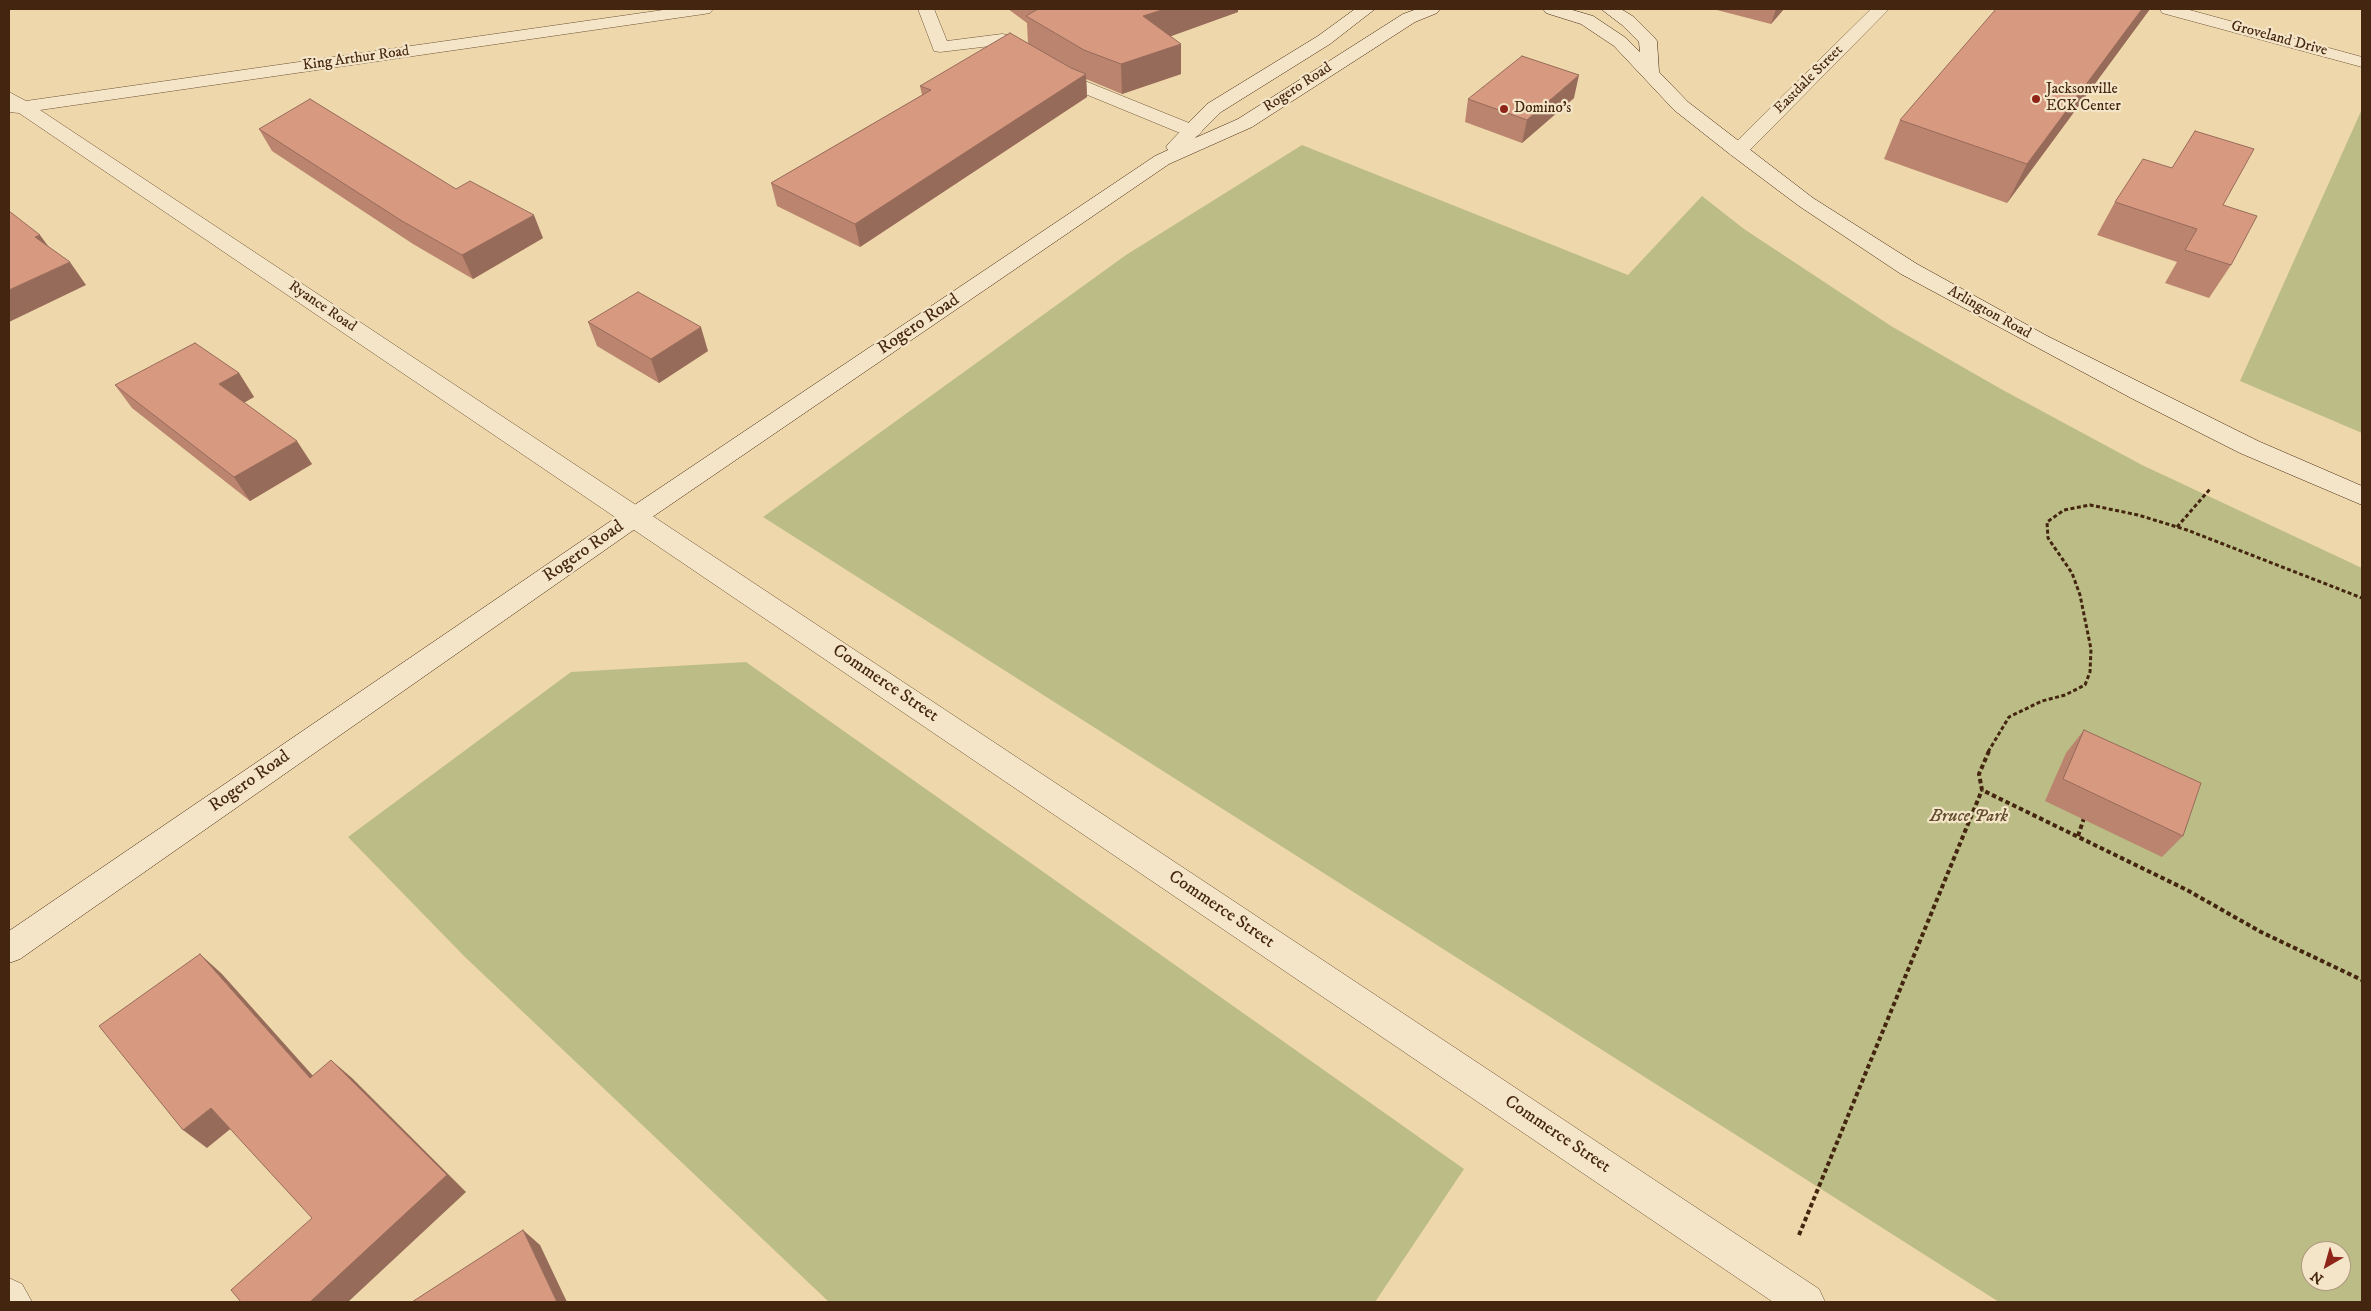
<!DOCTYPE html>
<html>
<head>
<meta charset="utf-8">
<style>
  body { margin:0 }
  #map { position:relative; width:2371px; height:1311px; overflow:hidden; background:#eed7aa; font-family:"IM FELL DW Pica",serif }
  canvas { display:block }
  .frame { position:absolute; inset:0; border:10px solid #44250f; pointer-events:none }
  .north { position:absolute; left:2301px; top:1241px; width:50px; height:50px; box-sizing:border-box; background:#f4e5c8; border:1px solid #ae987e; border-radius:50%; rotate:218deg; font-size:14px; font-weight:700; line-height:20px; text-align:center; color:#44250f }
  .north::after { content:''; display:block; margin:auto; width:18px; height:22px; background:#8f2418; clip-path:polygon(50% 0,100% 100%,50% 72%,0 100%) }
</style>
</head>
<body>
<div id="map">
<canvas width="2371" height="1311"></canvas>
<div class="frame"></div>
<div class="north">N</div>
</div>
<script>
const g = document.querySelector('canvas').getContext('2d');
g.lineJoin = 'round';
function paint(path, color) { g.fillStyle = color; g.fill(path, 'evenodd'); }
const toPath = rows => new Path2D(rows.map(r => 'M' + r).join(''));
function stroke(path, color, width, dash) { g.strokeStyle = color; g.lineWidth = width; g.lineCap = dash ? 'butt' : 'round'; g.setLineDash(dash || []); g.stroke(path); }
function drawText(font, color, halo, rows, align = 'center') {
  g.font = font + ' "IM FELL DW Pica",serif'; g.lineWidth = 4.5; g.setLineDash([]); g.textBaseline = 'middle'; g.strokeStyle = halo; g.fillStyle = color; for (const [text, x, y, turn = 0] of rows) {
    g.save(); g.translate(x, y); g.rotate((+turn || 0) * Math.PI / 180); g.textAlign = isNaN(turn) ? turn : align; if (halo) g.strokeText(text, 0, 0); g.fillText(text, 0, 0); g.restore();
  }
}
paint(toPath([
  [2362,109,2362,433,2240,381],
  [1302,145,1628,275,1702,196,1744,229,1891,326,2001,389,2142,465,2362,568,2362,1302,1999,1302,763,517,1126,255],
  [2311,1251,2341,1251,2341,1281,2311,1281],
  [746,662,1464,1169,1375,1302,829,1302,465,957,348,837,571,672]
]), '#bcbd86');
const lane = toPath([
  [918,9,934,9,947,41,1002,34,1008,35,1085,81,1199,127,1202,131,1199,135,1192,137,1185,135,1073,89,999,45,940,52,934,51,918,9]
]);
const street = toPath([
  [670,9,713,9,710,13,704,14,40,110,1819,1289,1825,1302,1773,1302,19,113,9,112,9,92,26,101,670,9],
  [1871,9,1889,9,1745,155,1738,157,1731,155,1728,151,1731,147,1871,9],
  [2160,9,2186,9,2362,57,2362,67,2162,13,2160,9],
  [9,1278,22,1284,32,1302,9,1302,9,1278]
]);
const secondary = toPath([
  [1355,9,1375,9,1330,44,1221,112,1195,138,1238,119,1403,14,1417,9,1440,9,1437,13,1415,22,1252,127,1169,164,645,522,20,959,9,963,9,931,627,510,1155,156,1168,150,1166,147,1169,143,1207,104,1318,36,1355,9],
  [1543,9,1569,9,1593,16,1626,38,1640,52,1639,42,1622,25,1601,9,1621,9,1634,17,1654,37,1657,41,1659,72,1688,102,1813,198,1917,264,2049,337,2258,441,2362,486,2362,505,2240,453,2131,398,1901,274,1799,206,1731,155,1674,110,1614,46,1581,24,1546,13,1543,9]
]);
stroke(lane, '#6e5236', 1);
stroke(street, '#6e5236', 1);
stroke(secondary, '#44250f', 1);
stroke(toPath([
  [2177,527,2210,489],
  [1988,752,2009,717,2042,701,2065,695,2085,685,2090,672,2091,649,2080,595,2072,573,2048,538,2047,522,2064,510,2090,505,2138,515,2187,530,2362,598]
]), '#44250f', 3, [4, 2.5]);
stroke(toPath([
  [1989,751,1979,774,1982,790,2187,890,2261,932,2362,980],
  [2078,836,2084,818],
  [1799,1235,1982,790]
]), '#44250f', 4, [4.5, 3]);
paint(lane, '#f4e5c8');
paint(street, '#f4e5c8');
paint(secondary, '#f4e5c8');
paint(toPath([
  [1008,9,1238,9,1238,12,1170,36,1181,74,1122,94,1086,79,1087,97,860,247,777,206,771,183,922,95,920,86,1028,44,1027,23],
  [1713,9,1784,9,1771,24],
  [2150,9,2007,203,1884,159,1900,120],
  [1574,98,1522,143,1465,122,1468,99],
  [259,129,456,189,543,238,473,279,413,244,272,151],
  [2115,202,2223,205,2231,265,2209,298,2165,283,2177,262,2097,235],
  [588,322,708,351,659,383,597,346],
  [239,373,254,397,244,402,312,464,250,501,132,408,115,385],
  [2084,730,2183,836,2162,857,2045,801,2066,753]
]), '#ba846f');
paint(toPath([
  [1165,9,1238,9,1238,12,1144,46,1143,16],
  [1776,9,1784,9,1771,24],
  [2142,9,2150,9,2007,203,2027,164],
  [1181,44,1181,74,1122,94,1121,64],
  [1086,74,1087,97,860,247,855,224],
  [1579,75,1574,98,1522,143,1527,120],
  [534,215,543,238,473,279,462,255],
  [40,235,57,258,35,237],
  [70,262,86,285,9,322,9,290],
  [701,327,708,351,659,383,651,359],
  [239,373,254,397,235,408,219,384],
  [297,441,312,464,250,501,234,477],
  [200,954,222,974,331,1096,310,1078],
  [331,1060,352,1078,466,1192,348,1302,310,1302],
  [211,1108,234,1126,207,1148,183,1130],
  [523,1230,540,1245,567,1302,557,1302]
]), '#976b5a');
const building = toPath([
  [1038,9,1165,9,1143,16,1181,44,1121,64,1084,50,1026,16,1038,9],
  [1996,9,2142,9,2027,164,1900,120,1996,9],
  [1010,33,1071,68,1086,74,855,224,771,183,931,90,920,86,1010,33],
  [1522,56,1579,75,1527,120,1468,99,1522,56],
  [310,99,456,189,470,181,534,215,462,255,402,221,259,129,310,99],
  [2195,131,2254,149,2223,205,2257,216,2231,265,2185,250,2197,229,2115,202,2143,159,2172,168,2195,131],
  [9,211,40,235,35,237,70,262,9,290,9,211],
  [638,292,701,327,651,359,588,322,638,292],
  [195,343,239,373,219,384,297,441,234,477,115,385,195,343],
  [2084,730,2201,783,2183,836,2063,779,2084,730],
  [200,954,310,1078,331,1060,447,1175,310,1302,241,1302,231,1290,312,1218,211,1108,183,1130,99,1026,200,954],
  [523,1230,557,1302,412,1302,523,1230]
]);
paint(building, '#d89981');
stroke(building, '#976b5a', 1);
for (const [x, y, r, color] of [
  [2036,99,5,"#8f2418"],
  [1504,109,5,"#8f2418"]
]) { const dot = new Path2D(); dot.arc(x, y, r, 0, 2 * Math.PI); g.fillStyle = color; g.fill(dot); stroke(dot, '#f4e5c8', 2); }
drawText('15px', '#44250f', '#f4e5c8', [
  ["Groveland Drive",2279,39,15],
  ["King Arthur Road",356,59,-8],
  ["Eastdale Street",1809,80,-45],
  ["Rogero Road",1298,88,-33],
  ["Ryance Road",322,307,34],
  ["Arlington Road",1989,313,29]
]);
drawText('15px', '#44250f', '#f4e5c8', [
  ["Jacksonville",2046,90],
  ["ECK Center",2046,107],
  ["Domino's",1514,109]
], 'left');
drawText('18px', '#44250f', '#f4e5c8', [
  ["Rogero Road",919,325,-34],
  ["Rogero Road",584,552,-35],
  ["Commerce Street",885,684,34],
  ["Rogero Road",250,782,-35],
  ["Commerce Street",1221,910,34],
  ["Commerce Street",1557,1135,34]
]);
drawText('italic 18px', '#624b2d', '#f4e5c8', [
  ["Bruce Park",1969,817]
]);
</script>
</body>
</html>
